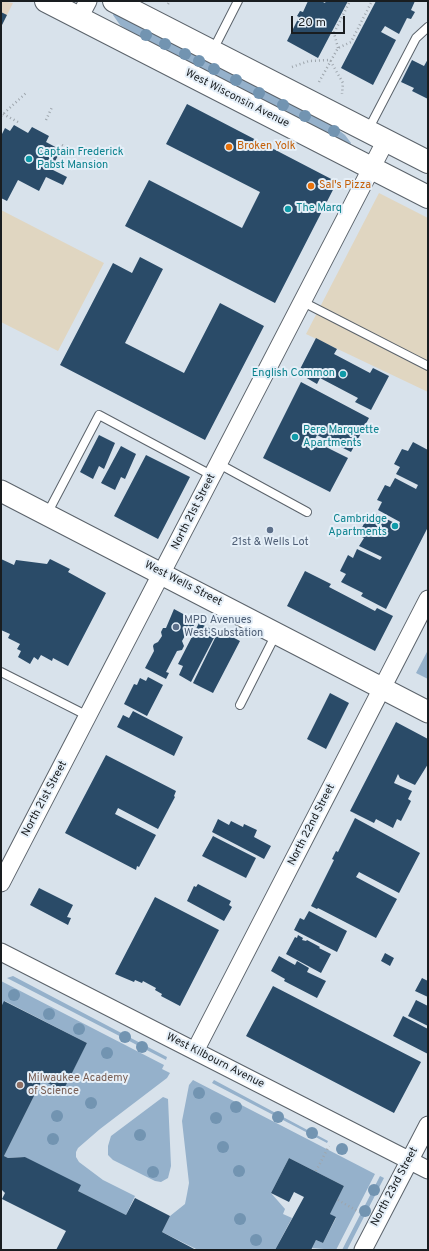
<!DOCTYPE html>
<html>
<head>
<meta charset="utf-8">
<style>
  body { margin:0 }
  #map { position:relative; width:429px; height:1251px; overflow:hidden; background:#d8e2eb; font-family:Overpass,sans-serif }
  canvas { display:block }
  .frame { position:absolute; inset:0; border:2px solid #191d20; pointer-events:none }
  .scale { position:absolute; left:291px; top:16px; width:54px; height:18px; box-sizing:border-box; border:2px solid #191d20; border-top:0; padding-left:5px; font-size:12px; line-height:14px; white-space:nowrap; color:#191d20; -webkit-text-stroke:3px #e5eff8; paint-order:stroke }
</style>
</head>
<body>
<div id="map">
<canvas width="429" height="1251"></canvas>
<div class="frame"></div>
<div class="scale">20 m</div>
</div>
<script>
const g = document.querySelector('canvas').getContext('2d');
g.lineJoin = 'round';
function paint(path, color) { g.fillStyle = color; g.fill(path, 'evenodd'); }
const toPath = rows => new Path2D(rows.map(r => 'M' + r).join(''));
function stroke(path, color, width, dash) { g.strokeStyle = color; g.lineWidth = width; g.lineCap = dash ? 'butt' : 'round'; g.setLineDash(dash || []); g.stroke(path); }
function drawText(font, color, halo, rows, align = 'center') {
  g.font = font + ' Overpass,sans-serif'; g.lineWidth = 4; g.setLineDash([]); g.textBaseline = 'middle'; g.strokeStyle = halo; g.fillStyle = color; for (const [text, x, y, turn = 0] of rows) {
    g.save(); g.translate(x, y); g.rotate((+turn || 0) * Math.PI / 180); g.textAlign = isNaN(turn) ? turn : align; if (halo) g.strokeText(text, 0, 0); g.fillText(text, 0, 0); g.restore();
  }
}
paint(toPath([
  [379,193,428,218,428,392,306,334],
  [1,210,104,263,58,351,1,322]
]), '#e0d6c1');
paint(toPath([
  [1,1,13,3,1,27]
]), '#e3d4c2');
paint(toPath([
  [114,13,328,122,345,135,351,143,350,145,136,36,120,25,113,15],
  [428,650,428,679,416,673],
  [13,976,167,1057,166,1060,7,978],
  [1,981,164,1065,162,1069,170,1073,167,1078,100,1129,78,1148,76,1152,76,1157,79,1162,103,1180,135,1196,126,1215,78,1191,25,1157,8,1158,4,1156,42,1080,63,1090,87,1043,5,1001,1,1007],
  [193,1080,375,1174,336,1250,312,1248,316,1240,323,1243,336,1218,330,1214,344,1186,289,1158,271,1193,285,1209,283,1214,292,1218,275,1250,198,1250,162,1232,170,1216,185,1204,187,1194,189,1183,182,1121,189,1085],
  [214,1080,328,1141,327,1143,212,1083],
  [163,1097,168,1099,171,1166,168,1178,161,1182,155,1181,113,1160,108,1155,108,1146,111,1136],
  [380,1176,384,1178,347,1250,342,1250]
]), '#95b1cb');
paint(toPath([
  [308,1,321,1,325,3,326,1,348,1,318,58,287,41,299,17,297,16,300,11,303,12],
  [376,1,415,1,411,10,415,12,411,19,407,18,399,34,385,26,381,32,396,40,373,85,341,68],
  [1,12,7,15,1,27],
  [428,59,428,99,412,91,414,88,401,82,412,60,424,66],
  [187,104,337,182,275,303,125,226,149,180,242,228,260,192,166,144],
  [14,125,28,133,32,127,49,136,46,142,61,150,51,169,67,177,63,185,46,177,39,191,18,180,7,201,1,198,1,136,5,128,10,131],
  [140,257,163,269,125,343,184,373,220,303,264,326,205,440,60,365,113,263,132,273],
  [316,338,337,349,334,354,370,373,373,368,389,376,371,410,355,402,358,398,320,378,317,384,298,373],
  [301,382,369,418,351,452,317,435,314,441,348,458,330,492,263,458],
  [99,435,115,443,104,469,99,466,93,479,80,472],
  [413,442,428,450,428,527,386,609,361,596,363,593,341,582,346,574,340,571,348,555,353,558,357,549,380,560,382,557,359,546,364,538,358,535,366,520,372,522,376,514,399,525,400,522,378,510,382,502,377,500,385,485,390,487,395,478,416,489,418,485,396,474,400,467,394,464,402,449,408,451],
  [121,446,136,454,125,479,121,477,115,490,101,483],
  [146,455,190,477,158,539,114,516],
  [1,559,14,565,16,560,47,564,50,559,70,569,68,572,106,593,68,666,53,658,52,661,41,655,38,660,34,657,30,664,18,657,21,651,17,649,20,644,8,638,10,634,1,630],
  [305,571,331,584,329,587,375,611,377,608,393,616,375,651,287,606],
  [174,609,196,621,189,635,186,634,182,641,184,646,182,650,177,651,166,672,169,673,166,679,145,668,154,651,153,646,154,644,158,642,162,636,161,632,163,628,166,628],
  [199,623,217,632,191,682,179,675,183,666,178,664],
  [219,630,240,641,213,693,193,683],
  [148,677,163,685,147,716,124,704,134,684,137,685,140,678,146,681],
  [330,693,349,703,326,749,307,739],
  [133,711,183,737,174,756,117,727,123,715,129,718],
  [396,722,428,739,428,764,415,785,400,778,398,774,394,783,412,791,408,799,411,801,401,821,397,819,393,828,376,819,374,823,350,811],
  [106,755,176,791,174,796,175,797,158,829,118,808,115,814,156,835,139,867,137,866,136,870,65,833],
  [355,818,420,853,399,893,359,872,356,877,397,899,376,938,318,908,317,909,311,906,334,860,332,859,336,851,338,852],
  [218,819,229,825,231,821,243,827,244,824,257,830,254,837,271,846,264,859,212,832],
  [213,836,256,858,246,878,202,856],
  [198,884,231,901,229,905,232,907,224,921,187,901,194,886,196,887],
  [39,888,73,905,67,917,71,918,68,925,30,905],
  [155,897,219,930,180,1006,161,996,162,994,155,990,156,988,143,981,142,983,135,980,134,982,115,974],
  [309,911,347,931,337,952,294,930,300,918,304,920],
  [298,935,303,938,302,940,306,941,307,940,320,947,319,948,331,954,321,973,286,954,295,937,297,938],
  [385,953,394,958,390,966,381,961],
  [279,956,295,965,297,961,309,968,307,972,326,981,317,998,284,981,285,979,271,971],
  [422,978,428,981,428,997,415,991],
  [273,986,421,1062,394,1113,246,1036],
  [416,1000,428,1006,428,1026,408,1016],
  [4,1001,87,1043,63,1091,42,1080,4,1156,8,1158,25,1157,81,1185,78,1191,126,1215,135,1198,170,1216,162,1232,196,1250,56,1250,66,1231,2,1199,5,1193,1,1189,1,1007],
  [403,1016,428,1029,428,1054,393,1036],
  [289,1158,344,1186,330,1214,336,1217,323,1243,316,1240,311,1250,275,1250,304,1197,294,1192,289,1202,271,1193]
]), '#2a4b68');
const service = toPath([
  [213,50,238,1],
  [368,130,416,38,428,27],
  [303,302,428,366],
  [219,464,307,512],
  [47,514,99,415,213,476],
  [1,672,88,716],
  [240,705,276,634]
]);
const minor = toPath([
  [79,18,88,1],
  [1,883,386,140],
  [1,952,428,1170],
  [195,1051,428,599],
  [363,1250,428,1125]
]);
const tertiary = toPath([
  [1,491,428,712]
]);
const secondary = toPath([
  [46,1,428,197],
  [114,1,428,162]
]);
stroke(service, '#5b636b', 10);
stroke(minor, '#5b636b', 19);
stroke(tertiary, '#5b636b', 23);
stroke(secondary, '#5b636b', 24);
stroke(toPath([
  [168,4,170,1],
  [338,48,334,33,350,1],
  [292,67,309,61,330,60,343,83,342,94],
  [319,82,338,48,351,42,372,1],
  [3,114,18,122],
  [1,116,26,93],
  [46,120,52,107],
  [62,145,75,152],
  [316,1171,329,1146],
  [338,1200,359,1212]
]), '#9ea6ad', 2.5, [1, 3]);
stroke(service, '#fff', 8);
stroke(minor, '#fff', 17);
stroke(tertiary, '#fff', 21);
stroke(secondary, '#fff', 22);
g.fillStyle = '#7294b1';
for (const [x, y] of [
  [146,35],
  [165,44],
  [185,54],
  [199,61],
  [214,69],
  [236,80],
  [259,93],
  [283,105],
  [305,116],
  [334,131],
  [14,995],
  [49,1014],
  [79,1029],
  [125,1037],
  [142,1047],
  [107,1053],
  [199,1093],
  [91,1103],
  [236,1107],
  [57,1116],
  [278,1117],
  [216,1118],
  [312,1133],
  [140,1135],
  [53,1139],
  [223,1147],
  [342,1149],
  [239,1171],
  [153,1172],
  [374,1190],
  [365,1211],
  [240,1219],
  [256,1240]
]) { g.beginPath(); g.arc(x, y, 6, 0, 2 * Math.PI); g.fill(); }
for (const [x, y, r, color] of [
  [229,147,4,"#e8710a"],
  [29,159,4,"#0f9aa8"],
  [311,186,4,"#e8710a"],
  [288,209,4,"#0f9aa8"],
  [343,374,4,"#0f9aa8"],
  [295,437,4,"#0f9aa8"],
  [395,526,4,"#0f9aa8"],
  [270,530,4,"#5c6f8a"],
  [176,627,4,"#5c6f8a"],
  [20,1085,4,"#8d6e63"]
]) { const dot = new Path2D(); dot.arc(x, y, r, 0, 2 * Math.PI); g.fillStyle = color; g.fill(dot); stroke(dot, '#e5eff8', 1.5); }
drawText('11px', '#191d20', '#e5eff8', [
  ["West Wisconsin Avenue",237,99,27],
  ["North 21st Street",194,512,-63],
  ["West Wells Street",183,584,27],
  ["North 21st Street",45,799,-62],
  ["North 22nd Street",312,825,-63],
  ["West Kilbourn Avenue",215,1061,27],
  ["North 23rd Street",395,1187,-62]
]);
drawText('11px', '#c56008', '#e5eff8', [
  ["Broken Yolk",237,147],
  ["Sal's Pizza",319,186]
], 'left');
drawText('11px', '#0d838f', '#e5eff8', [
  ["Captain Frederick",37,153],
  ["Pabst Mansion",37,166],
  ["The Marq",296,209],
  ["English Common",335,374,"right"],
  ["Pere Marquette",303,431],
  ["Apartments",303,444],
  ["Cambridge",387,520,"right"],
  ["Apartments",387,533,"right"]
], 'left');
drawText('11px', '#4e5e75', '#e5eff8', [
  ["21st & Wells Lot",270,543],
  ["MPD Avenues",184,621,"left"],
  ["West Substation",184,634,"left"]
]);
drawText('11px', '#785e54', '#e5eff8', [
  ["Milwaukee Academy",28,1079],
  ["of Science",28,1092]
], 'left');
</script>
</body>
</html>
